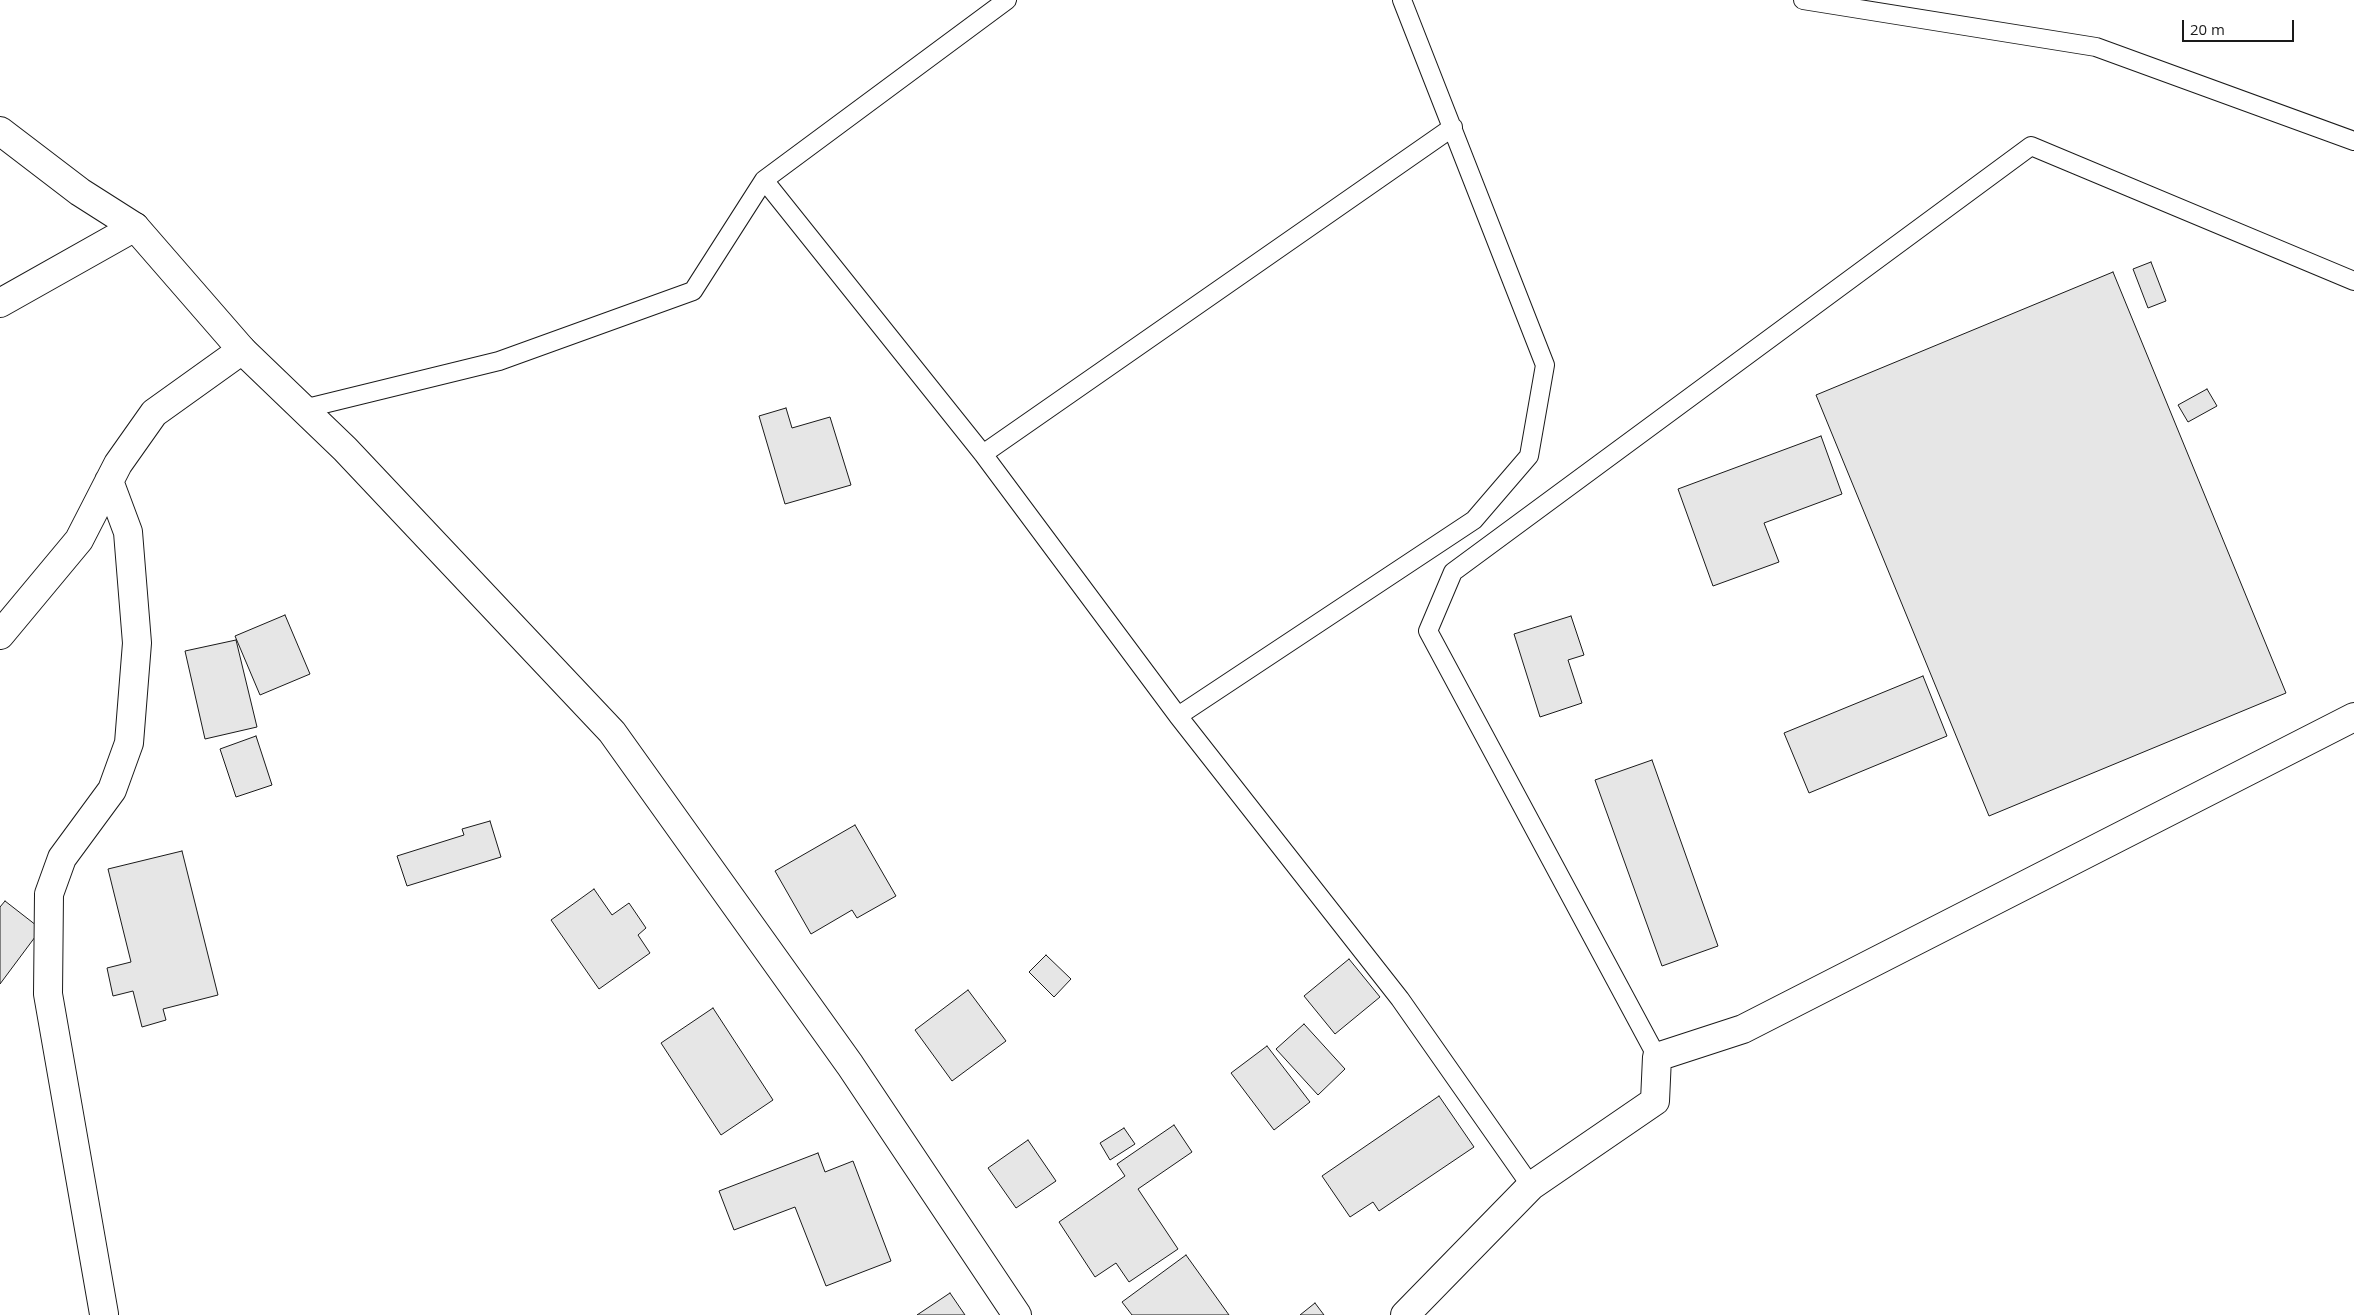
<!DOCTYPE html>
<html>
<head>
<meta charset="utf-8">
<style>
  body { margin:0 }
  #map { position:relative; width:2354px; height:1315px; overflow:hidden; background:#fff; font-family:"Open Sans",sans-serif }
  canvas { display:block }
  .scale { position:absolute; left:2182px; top:20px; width:112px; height:22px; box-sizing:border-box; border:2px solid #1a1a1a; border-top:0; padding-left:6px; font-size:15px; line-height:18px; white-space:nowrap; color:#1a1a1a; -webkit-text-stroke:4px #fff; paint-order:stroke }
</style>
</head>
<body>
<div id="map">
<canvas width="2354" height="1315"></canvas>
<div class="scale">20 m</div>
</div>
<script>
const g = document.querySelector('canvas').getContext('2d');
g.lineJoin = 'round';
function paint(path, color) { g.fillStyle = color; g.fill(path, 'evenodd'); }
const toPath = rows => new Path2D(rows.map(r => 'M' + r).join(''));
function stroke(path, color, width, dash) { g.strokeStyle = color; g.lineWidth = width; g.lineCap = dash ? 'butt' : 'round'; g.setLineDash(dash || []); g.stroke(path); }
const building = toPath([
  [2151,262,2166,301,2148,308,2133,269,2151,262],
  [2113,272,2286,693,1989,816,1816,395,2113,272],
  [2207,389,2217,406,2188,422,2178,405,2207,389],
  [786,408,792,428,830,417,851,485,785,504,759,416,786,408],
  [1821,436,1842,494,1764,523,1779,562,1713,586,1678,489,1821,436],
  [285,615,310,674,260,695,235,636,285,615],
  [1571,616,1584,655,1568,660,1582,703,1540,717,1514,634,1571,616],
  [236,640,257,727,205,739,185,651,236,640],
  [1923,676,1947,736,1809,793,1784,733,1923,676],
  [256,736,272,785,236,797,220,749,256,736],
  [1652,760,1718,946,1662,966,1595,780,1652,760],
  [490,821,501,857,407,886,397,856,464,835,462,829,490,821],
  [855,825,896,896,857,918,852,910,811,934,775,871,855,825],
  [182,851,218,995,163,1009,166,1020,142,1027,133,991,113,996,107,968,131,962,108,869,182,851],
  [594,889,612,915,629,903,646,928,638,935,650,953,599,989,551,920,594,889],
  [5,901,41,929,0,984,0,907,5,901],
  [1046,955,1071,979,1054,997,1029,972,1046,955],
  [1349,959,1380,997,1335,1034,1304,996,1349,959],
  [968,990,1006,1041,952,1081,915,1030,968,990],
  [713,1008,773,1100,721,1135,661,1043,713,1008],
  [1304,1024,1345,1069,1318,1095,1276,1049,1304,1024],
  [1267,1046,1310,1102,1274,1130,1231,1073,1267,1046],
  [1439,1096,1474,1147,1379,1211,1373,1202,1350,1217,1322,1176,1439,1096],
  [1174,1125,1192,1152,1138,1189,1178,1249,1129,1282,1116,1263,1095,1277,1059,1222,1125,1176,1117,1164,1174,1125],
  [1124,1128,1135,1144,1110,1160,1100,1143,1124,1128],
  [1028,1140,1056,1181,1016,1208,988,1168,1028,1140],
  [818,1153,825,1172,853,1161,891,1261,826,1286,795,1207,734,1230,719,1191,818,1153],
  [1186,1255,1229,1315,1132,1315,1122,1302,1186,1255],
  [950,1293,965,1315,917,1315,950,1293],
  [1315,1303,1324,1315,1300,1315,1315,1303]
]);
paint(building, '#e6e6e6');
stroke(building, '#1a1a1a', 1);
const service = toPath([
  [1803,0,2096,47,2354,141],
  [764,180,983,454,1178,716,1400,999,1531,1186],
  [303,409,499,361,693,291,764,180,1007,0],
  [983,454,1453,127],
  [1178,716,1474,520,1529,456,1545,365,1402,0],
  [1657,1057,1428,631,1453,572,2031,146,2354,281]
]);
const minor = toPath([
  [0,303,135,227],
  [0,635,79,540,118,464,154,413,242,350],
  [104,1314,48,994,49,894,62,858,112,790,129,743,137,643,128,532,109,481],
  [1405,1315,1531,1186,1655,1101,1657,1057,1743,1029,2354,717]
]);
const tertiary = toPath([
  [0,131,80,192,135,227,242,350,345,449,612,732,850,1065,1017,1315]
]);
stroke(service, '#1a1a1a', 20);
stroke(minor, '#1a1a1a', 30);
stroke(tertiary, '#1a1a1a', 30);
stroke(service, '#fff', 18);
stroke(minor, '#fff', 28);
stroke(tertiary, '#fff', 28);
</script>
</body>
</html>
